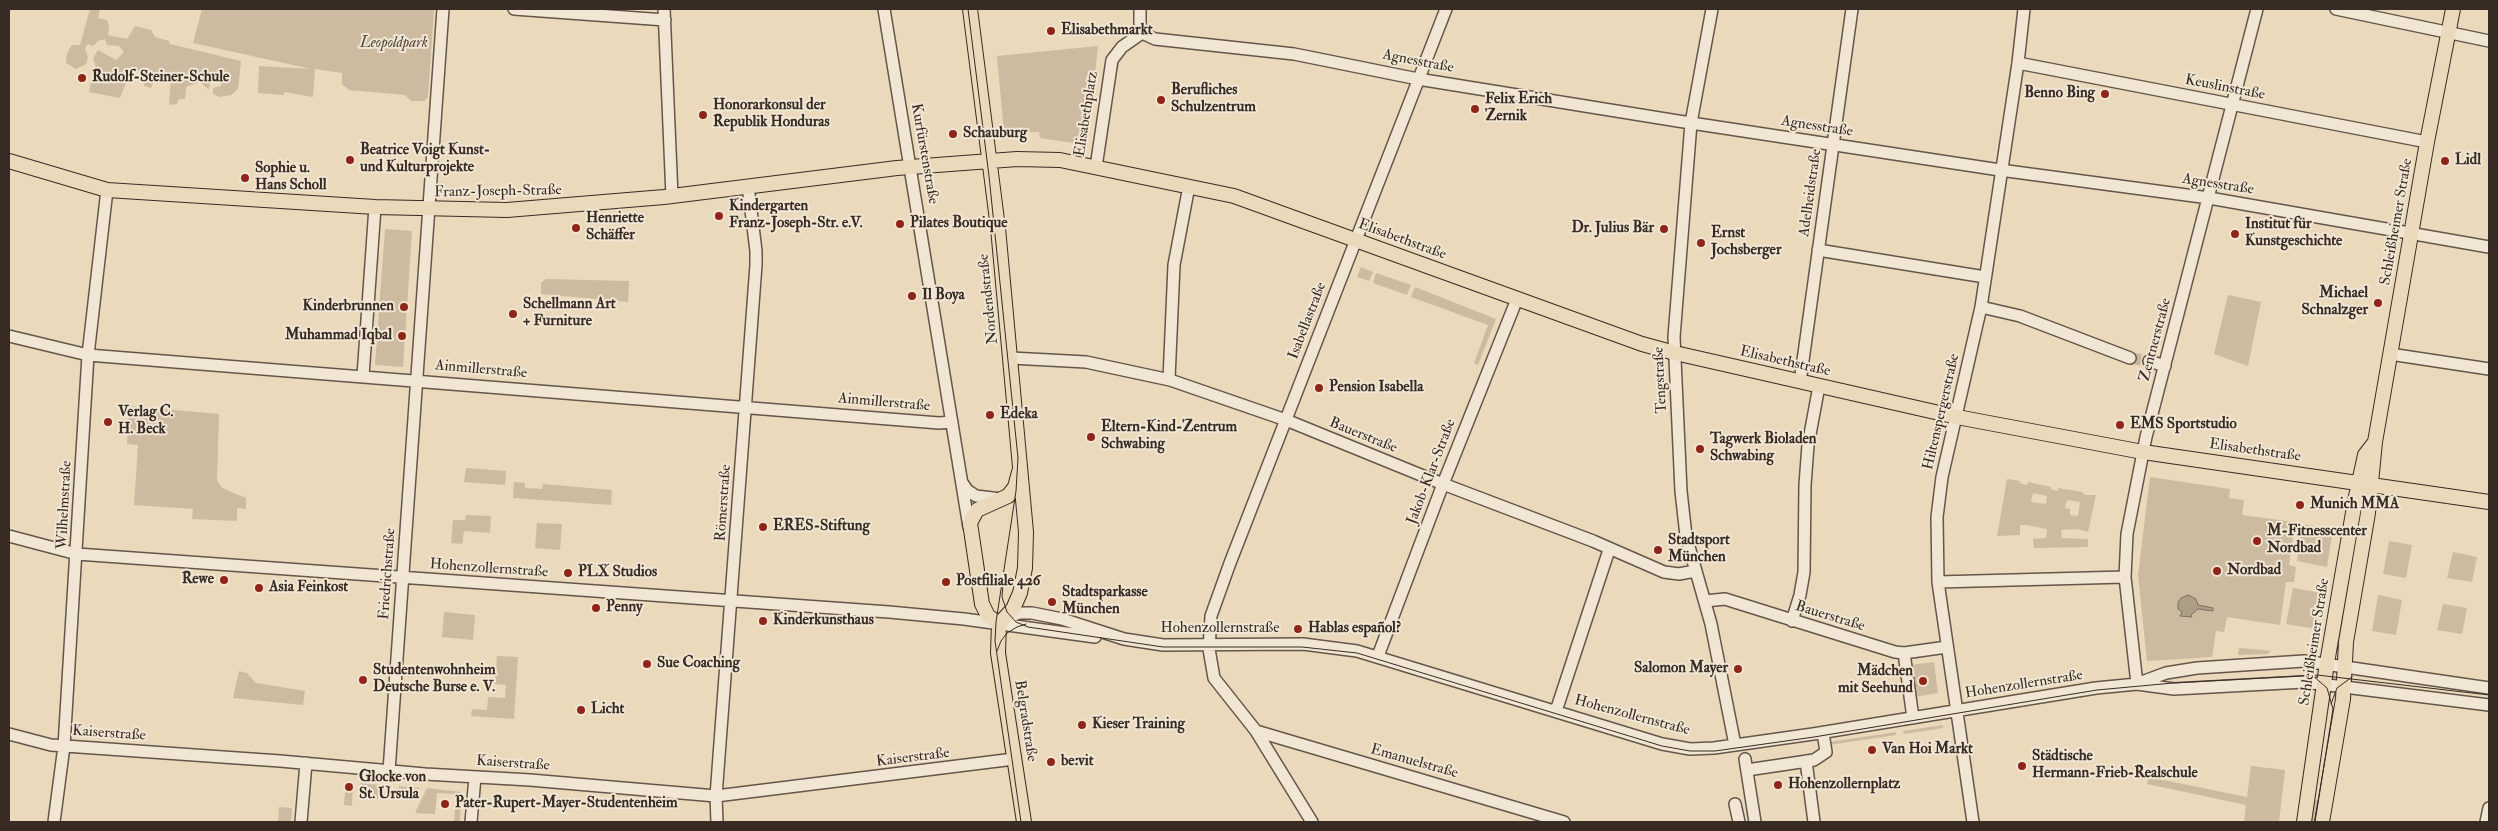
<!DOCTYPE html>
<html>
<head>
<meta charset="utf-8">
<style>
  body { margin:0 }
  #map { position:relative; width:2498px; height:831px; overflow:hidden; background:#ead9bb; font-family:"IM FELL Double Pica",serif }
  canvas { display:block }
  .frame { position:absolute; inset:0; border:10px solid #372b24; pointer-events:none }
</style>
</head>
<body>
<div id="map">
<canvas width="2498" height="831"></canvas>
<div class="frame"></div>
</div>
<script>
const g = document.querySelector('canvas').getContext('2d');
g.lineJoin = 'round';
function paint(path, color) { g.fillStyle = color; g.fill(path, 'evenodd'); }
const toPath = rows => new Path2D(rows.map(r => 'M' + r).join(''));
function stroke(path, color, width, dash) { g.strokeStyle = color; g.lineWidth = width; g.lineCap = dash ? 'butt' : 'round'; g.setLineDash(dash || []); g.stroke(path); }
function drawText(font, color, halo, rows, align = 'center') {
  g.font = font + ' "IM FELL Double Pica",serif'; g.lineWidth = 4; g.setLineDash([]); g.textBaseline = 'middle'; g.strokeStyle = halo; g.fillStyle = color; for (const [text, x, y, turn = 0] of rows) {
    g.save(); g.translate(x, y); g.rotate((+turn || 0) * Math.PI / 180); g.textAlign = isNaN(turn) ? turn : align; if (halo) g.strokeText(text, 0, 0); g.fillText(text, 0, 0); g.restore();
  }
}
paint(toPath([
  [90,9,100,9,98,18,107,20,109,25,108,35,127,39,135,26,151,30,155,37,169,41,170,44,241,61,238,89,231,95,220,97,213,94,213,88,221,86,221,77,211,74,209,90,200,82,186,87,185,99,179,99,177,104,169,105,171,77,158,73,151,88,144,86,145,76,134,68,129,69,126,73,126,83,120,98,89,92,91,82,98,74,93,58,98,50,116,60,124,52,119,46,107,45,105,39,98,41,93,46,88,44,85,48,88,57,86,64,76,69,66,63,67,53,72,45,80,45],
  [202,9,434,9,428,97,424,101,411,101,405,95,349,90,342,84,342,73,315,69,313,97,284,92,284,95,258,93,259,66,311,69,193,43],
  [1098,46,1087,145,1040,138,1039,132,1004,133,997,56],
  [385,229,412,231,403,367,375,365],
  [1361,267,1373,272,1369,281,1357,277],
  [1376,273,1411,285,1407,295,1373,283],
  [546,279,629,281,628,302,541,294,541,283],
  [1415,287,1496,319,1478,365,1474,363,1488,325,1411,297],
  [2228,295,2261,302,2248,366,2214,354],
  [129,406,219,414,217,481,222,488,246,498,246,509,237,508,237,521,192,519,193,509,134,505,138,445,127,444],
  [466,468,506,471,505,485,464,482],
  [2150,477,2230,489,2229,498,2244,500,2242,515,2295,522,2289,565,2296,567,2294,582,2286,582,2280,625,2227,617,2224,632,2216,631,2212,657,2147,661,2138,575],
  [2007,479,2020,481,2020,483,2023,484,2027,485,2028,482,2051,487,2050,489,2058,491,2058,488,2082,492,2085,495,2096,495,2088,532,2077,529,2061,530,2062,538,2088,539,2088,547,2034,548,2033,539,2046,538,2047,529,2026,525,2020,525,2020,535,1997,536],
  [2033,493,2047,496,2046,504,2031,502],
  [2067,500,2080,502,2078,516,2070,515,2070,509,2065,508],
  [514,482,525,483,525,488,542,489,543,484,612,490,611,505,513,498],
  [466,515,491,516,490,533,464,531,462,544,451,543,453,520,465,520],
  [537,523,562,524,560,550,535,548],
  [2302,524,2333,529,2327,567,2297,561],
  [2389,541,2412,545,2406,578,2383,574],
  [2453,552,2477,557,2472,582,2447,578],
  [2293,588,2322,593,2316,629,2286,624],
  [2378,595,2402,600,2396,635,2372,631],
  [2443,604,2467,608,2462,634,2437,630],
  [444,612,475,615,473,640,442,637],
  [2239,648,2263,650,2271,651,2268,654,2238,655],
  [497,656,518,657,514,719,471,716,472,709,487,710,488,697,505,698,506,685,495,684],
  [1934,662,1938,693,1914,697,1910,665],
  [239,671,247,673,256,683,305,691,303,705,233,698],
  [1943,725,1943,728,1904,734,1903,731],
  [1896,732,1896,735,1829,745,1829,742],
  [2251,766,2285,770,2279,822,2244,822,2246,805,2147,784,2149,777,2247,797],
  [346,783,353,783,352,806,344,805],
  [360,783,379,785,378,799,367,794],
  [399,786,420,788,411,797,398,800],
  [427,788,461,792,460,822,454,822,456,794,437,793,435,814,415,813],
  [2309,799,2321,801,2317,822,2307,822],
  [279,807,292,808,291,822,278,822]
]), '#ccbba1');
const water = toPath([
  [2188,595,2196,599,2198,605,2213,608,2213,611,2198,609,2191,615,2192,617,2180,616,2182,612,2178,609,2178,602,2181,598,2188,595]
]);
paint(water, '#ad9e88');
stroke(water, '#7e7060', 1);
stroke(toPath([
  [2130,358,2149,361]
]), '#c6b69d', 11, [11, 5.5]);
const minor = toPath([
  [514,9,665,20],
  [664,9,672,196],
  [884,9,969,527],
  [1140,9,1140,23,1142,33],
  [1712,9,1691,123,1674,337,1681,491,1686,536,1711,624,1735,745],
  [2336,9,2489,41],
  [1142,33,1155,39,1294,54,1418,79,1678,121,2000,170,2209,198,2489,247],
  [2018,63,2427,142],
  [1096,167,1112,60,1122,47,1142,33],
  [1818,250,1985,277],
  [1981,307,2020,316,2130,358],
  [9,336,88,355,939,423,952,422],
  [2390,354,2489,369],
  [1011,358,1086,362,1170,380,1286,420,1443,484,1593,541,1664,572,1679,574,1695,571],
  [2149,361,2165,366],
  [363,376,375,207],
  [1169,379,1174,265,1189,186],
  [1800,382,1852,9],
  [963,484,967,490,976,496,1001,499],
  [9,536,77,554,889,612,964,619,1095,637],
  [1938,582,2125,577],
  [1705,601,1725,599,1895,652,1904,653,1947,647],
  [1006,618,1019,613,1032,613,1062,619,1124,639,1163,645,1303,644,1357,651,1662,744,1690,749,1714,748,1813,734,2096,688,2137,684,2174,689,2304,682,2489,705],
  [1792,621,1800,595,1804,572,1805,485,1808,445,1819,386],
  [1904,653,1913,718],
  [1378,656,1443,484,1517,299],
  [2139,683,2166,673,2197,668,2304,661,2489,688],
  [2137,684,2125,577,2127,534,2146,437,2257,9],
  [1556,711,1609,550],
  [1256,731,1564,822],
  [9,734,51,745,280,761,425,774,530,780,716,796,1014,759],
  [1745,759,1755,822],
  [1806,761,1814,822],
  [1747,770,1814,760,1826,752,1823,733],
  [389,771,443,9],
  [1735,804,1739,822],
  [54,822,64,746,88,355,107,190],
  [301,822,306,763],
  [471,822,475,777],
  [717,822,716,796,756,265,756,251,748,186],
  [1312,822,1256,731,1214,678,1209,649,1211,616,1230,563,1446,9],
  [1973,822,1938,582,1937,517,1942,477,1981,307,2018,63,2024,9],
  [2486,822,2489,808]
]);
const major = toPath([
  [970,9,998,228,1026,532,1025,568,1020,593,1013,609,999,624],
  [9,161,107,190,375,207,507,210,664,197,897,168,1017,159,1060,160,1234,196,1642,344,1675,353,1957,417,2143,452,2489,502],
  [999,624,998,653,1024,822],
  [999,624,988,616,982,604,970,523,977,510,1008,496,1015,487,1019,472],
  [2304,822,2327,663,2355,501,2365,455,2375,442],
  [2322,822,2343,699,2346,642,2368,513,2375,442,2427,142,2453,9]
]);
stroke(minor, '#64564a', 14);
stroke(major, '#372b24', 16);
stroke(minor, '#f1e6d3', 11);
stroke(major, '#ead9bb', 14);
stroke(toPath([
  [968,9,989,176,1018,458,1016,491,996,622,995,641,1021,822],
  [1003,584,1002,597,1007,612,1016,622,1028,627,1163,647,1302,647,1357,653,1662,746,1690,751,1715,751,1814,737,2097,690,2173,683,2317,675,2489,695],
  [997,651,1001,641,1007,633,1017,627,1026,624],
  [2312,675,2327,688,2333,709,2315,822],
  [2331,704,2337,688,2352,677]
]), '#372b24', 1);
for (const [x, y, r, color] of [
  [1051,31,5,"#8f2418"],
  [82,78,5,"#8f2418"],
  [2105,94,5,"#8f2418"],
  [1161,100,5,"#8f2418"],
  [1475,109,5,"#8f2418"],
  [703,115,5,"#8f2418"],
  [953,134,5,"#8f2418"],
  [350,160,5,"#8f2418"],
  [2445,161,5,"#8f2418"],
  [245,178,5,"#8f2418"],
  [719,216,5,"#8f2418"],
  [900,224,5,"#8f2418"],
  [576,228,5,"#8f2418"],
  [1664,229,5,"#8f2418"],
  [2235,234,5,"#8f2418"],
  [1701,243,5,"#8f2418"],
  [912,296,5,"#8f2418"],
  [2378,303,5,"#8f2418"],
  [404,307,5,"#8f2418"],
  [513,314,5,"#8f2418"],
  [402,336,5,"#8f2418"],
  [1319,388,5,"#8f2418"],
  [990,415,5,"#8f2418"],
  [108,422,5,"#8f2418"],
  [2120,425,5,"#8f2418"],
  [1091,437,5,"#8f2418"],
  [1700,449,5,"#8f2418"],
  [2300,505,5,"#8f2418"],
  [763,527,5,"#8f2418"],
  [2257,541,5,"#8f2418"],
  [1658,550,5,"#8f2418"],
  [2217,571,5,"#8f2418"],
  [568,573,5,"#8f2418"],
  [224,580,5,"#8f2418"],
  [946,582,5,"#8f2418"],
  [259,588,5,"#8f2418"],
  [1052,602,5,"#8f2418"],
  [596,608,5,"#8f2418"],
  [763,621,5,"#8f2418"],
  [1298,629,5,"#8f2418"],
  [647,664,5,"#8f2418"],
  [1738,669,5,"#8f2418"],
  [363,680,5,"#8f2418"],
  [1923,681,5,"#8f2418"],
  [581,710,5,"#8f2418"],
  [1082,725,5,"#8f2418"],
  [1872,750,5,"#8f2418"],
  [1051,762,5,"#8f2418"],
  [2022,766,5,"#8f2418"],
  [1778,785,5,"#8f2418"],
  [349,787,5,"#8f2418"],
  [445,804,5,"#8f2418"]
]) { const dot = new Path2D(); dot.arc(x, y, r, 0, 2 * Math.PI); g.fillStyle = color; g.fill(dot); stroke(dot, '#f1e6d3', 2); }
drawText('bold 15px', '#372b24', '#f1e6d3', [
  ["Elisabethmarkt",1061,31],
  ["Rudolf-Steiner-Schule",92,78],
  ["Berufliches",1171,91],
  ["Schulzentrum",1171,108],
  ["Benno Bing",2095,94,"right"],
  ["Felix Erich",1485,100],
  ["Zernik",1485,117],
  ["Honorarkonsul der",713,106],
  ["Republik Honduras",713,123],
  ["Schauburg",963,134],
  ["Beatrice Voigt Kunst-",360,151],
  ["und Kulturprojekte",360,168],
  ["Lidl",2455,161],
  ["Sophie u.",255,169],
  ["Hans Scholl",255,186],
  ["Kindergarten",729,207],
  ["Franz-Joseph-Str. e.V.",729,224],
  ["Henriette",586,219],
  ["Schäffer",586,236],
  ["Pilates Boutique",910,224],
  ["Institut für",2245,225],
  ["Kunstgeschichte",2245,242],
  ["Dr. Julius Bär",1654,229,"right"],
  ["Ernst",1711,234],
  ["Jochsberger",1711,251],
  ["Michael",2368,294,"right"],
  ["Schnalzger",2368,311,"right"],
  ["Il Boya",922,296],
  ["Schellmann Art",523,305],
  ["+ Furniture",523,322],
  ["Kinderbrunnen",394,307,"right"],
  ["Muhammad Iqbal",392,336,"right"],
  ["Pension Isabella",1329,388],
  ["Verlag C.",118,413],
  ["H. Beck",118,430],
  ["Edeka",1000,415],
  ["EMS Sportstudio",2130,425],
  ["Eltern-Kind-Zentrum",1101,428],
  ["Schwabing",1101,445],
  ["Tagwerk Bioladen",1710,440],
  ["Schwabing",1710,457],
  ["Munich MMA",2310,505],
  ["ERES-Stiftung",773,527],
  ["M-Fitnesscenter",2267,532],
  ["Nordbad",2267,549],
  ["Stadtsport",1668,541],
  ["München",1668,558],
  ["Nordbad",2227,571],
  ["PLX Studios",578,573],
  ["Rewe",214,580,"right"],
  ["Postfiliale 426",956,582],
  ["Asia Feinkost",269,588],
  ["Stadtsparkasse",1062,593],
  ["München",1062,610],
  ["Penny",606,608],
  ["Kinderkunsthaus",773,621],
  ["Hablas español?",1308,629],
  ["Sue Coaching",657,664],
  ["Salomon Mayer",1728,669,"right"],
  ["Studentenwohnheim",373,671],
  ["Deutsche Burse e. V.",373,688],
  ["Mädchen",1913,672,"right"],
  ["mit Seehund",1913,689,"right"],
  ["Licht",591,710],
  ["Kieser Training",1092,725],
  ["Van Hoi Markt",1882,750],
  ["Städtische",2032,757],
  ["Hermann-Frieb-Realschule",2032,774],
  ["be:vit",1061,762],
  ["Glocke von",359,778],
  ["St. Ursula",359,795],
  ["Hohenzollernplatz",1788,785],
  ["Pater-Rupert-Mayer-Studentenheim",455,804]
], 'left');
drawText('italic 15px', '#55483d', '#f1e6d3', [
  ["Leopoldpark",394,44]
]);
drawText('15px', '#372b24', '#f1e6d3', [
  ["Agnesstraße",1418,62,11],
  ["Keuslinstraße",2225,88,11],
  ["Elisabethplatz",1087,114,-81],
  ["Agnesstraße",1817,127,9],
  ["Kurfürstenstraße",924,154,80],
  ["Agnesstraße",2218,185,9],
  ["Franz-Joseph-Straße",498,192,-1],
  ["Adelheidstraße",1811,193,-82],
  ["Schleißheimer Straße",2397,222,-80],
  ["Elisabethstraße",1402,240,20],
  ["Nordendstraße",989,299,-96],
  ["Isabellastraße",1308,321,-69],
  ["Zentnerstraße",2156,340,-75],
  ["Elisabethstraße",1785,362,13],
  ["Ainmillerstraße",481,370,5],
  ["Tengstraße",1661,380,-93],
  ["Ainmillerstraße",884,403,5],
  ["Hiltenspergerstraße",1942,412,-77],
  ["Bauerstraße",1363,436,22],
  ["Elisabethstraße",2255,451,8],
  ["Jakob-Klar-Straße",1432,472,-69],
  ["Römerstraße",724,503,-86],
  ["Wilhelmstraße",65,505,-87],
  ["Hohenzollernstraße",489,569,4],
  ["Friedrichstraße",388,574,-86],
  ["Bauerstraße",1830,617,17],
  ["Hohenzollernstraße",1220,629],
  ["Schleißheimer Straße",2315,642,-81],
  ["Hohenzollernstraße",2024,685,-9],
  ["Hohenzollernstraße",1632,716,15],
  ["Belgradstraße",1025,721,81],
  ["Kaiserstraße",109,734,4],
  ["Kaiserstraße",913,758,-7],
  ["Emanuelstraße",1414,762,16],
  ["Kaiserstraße",513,764,4]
]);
</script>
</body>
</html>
